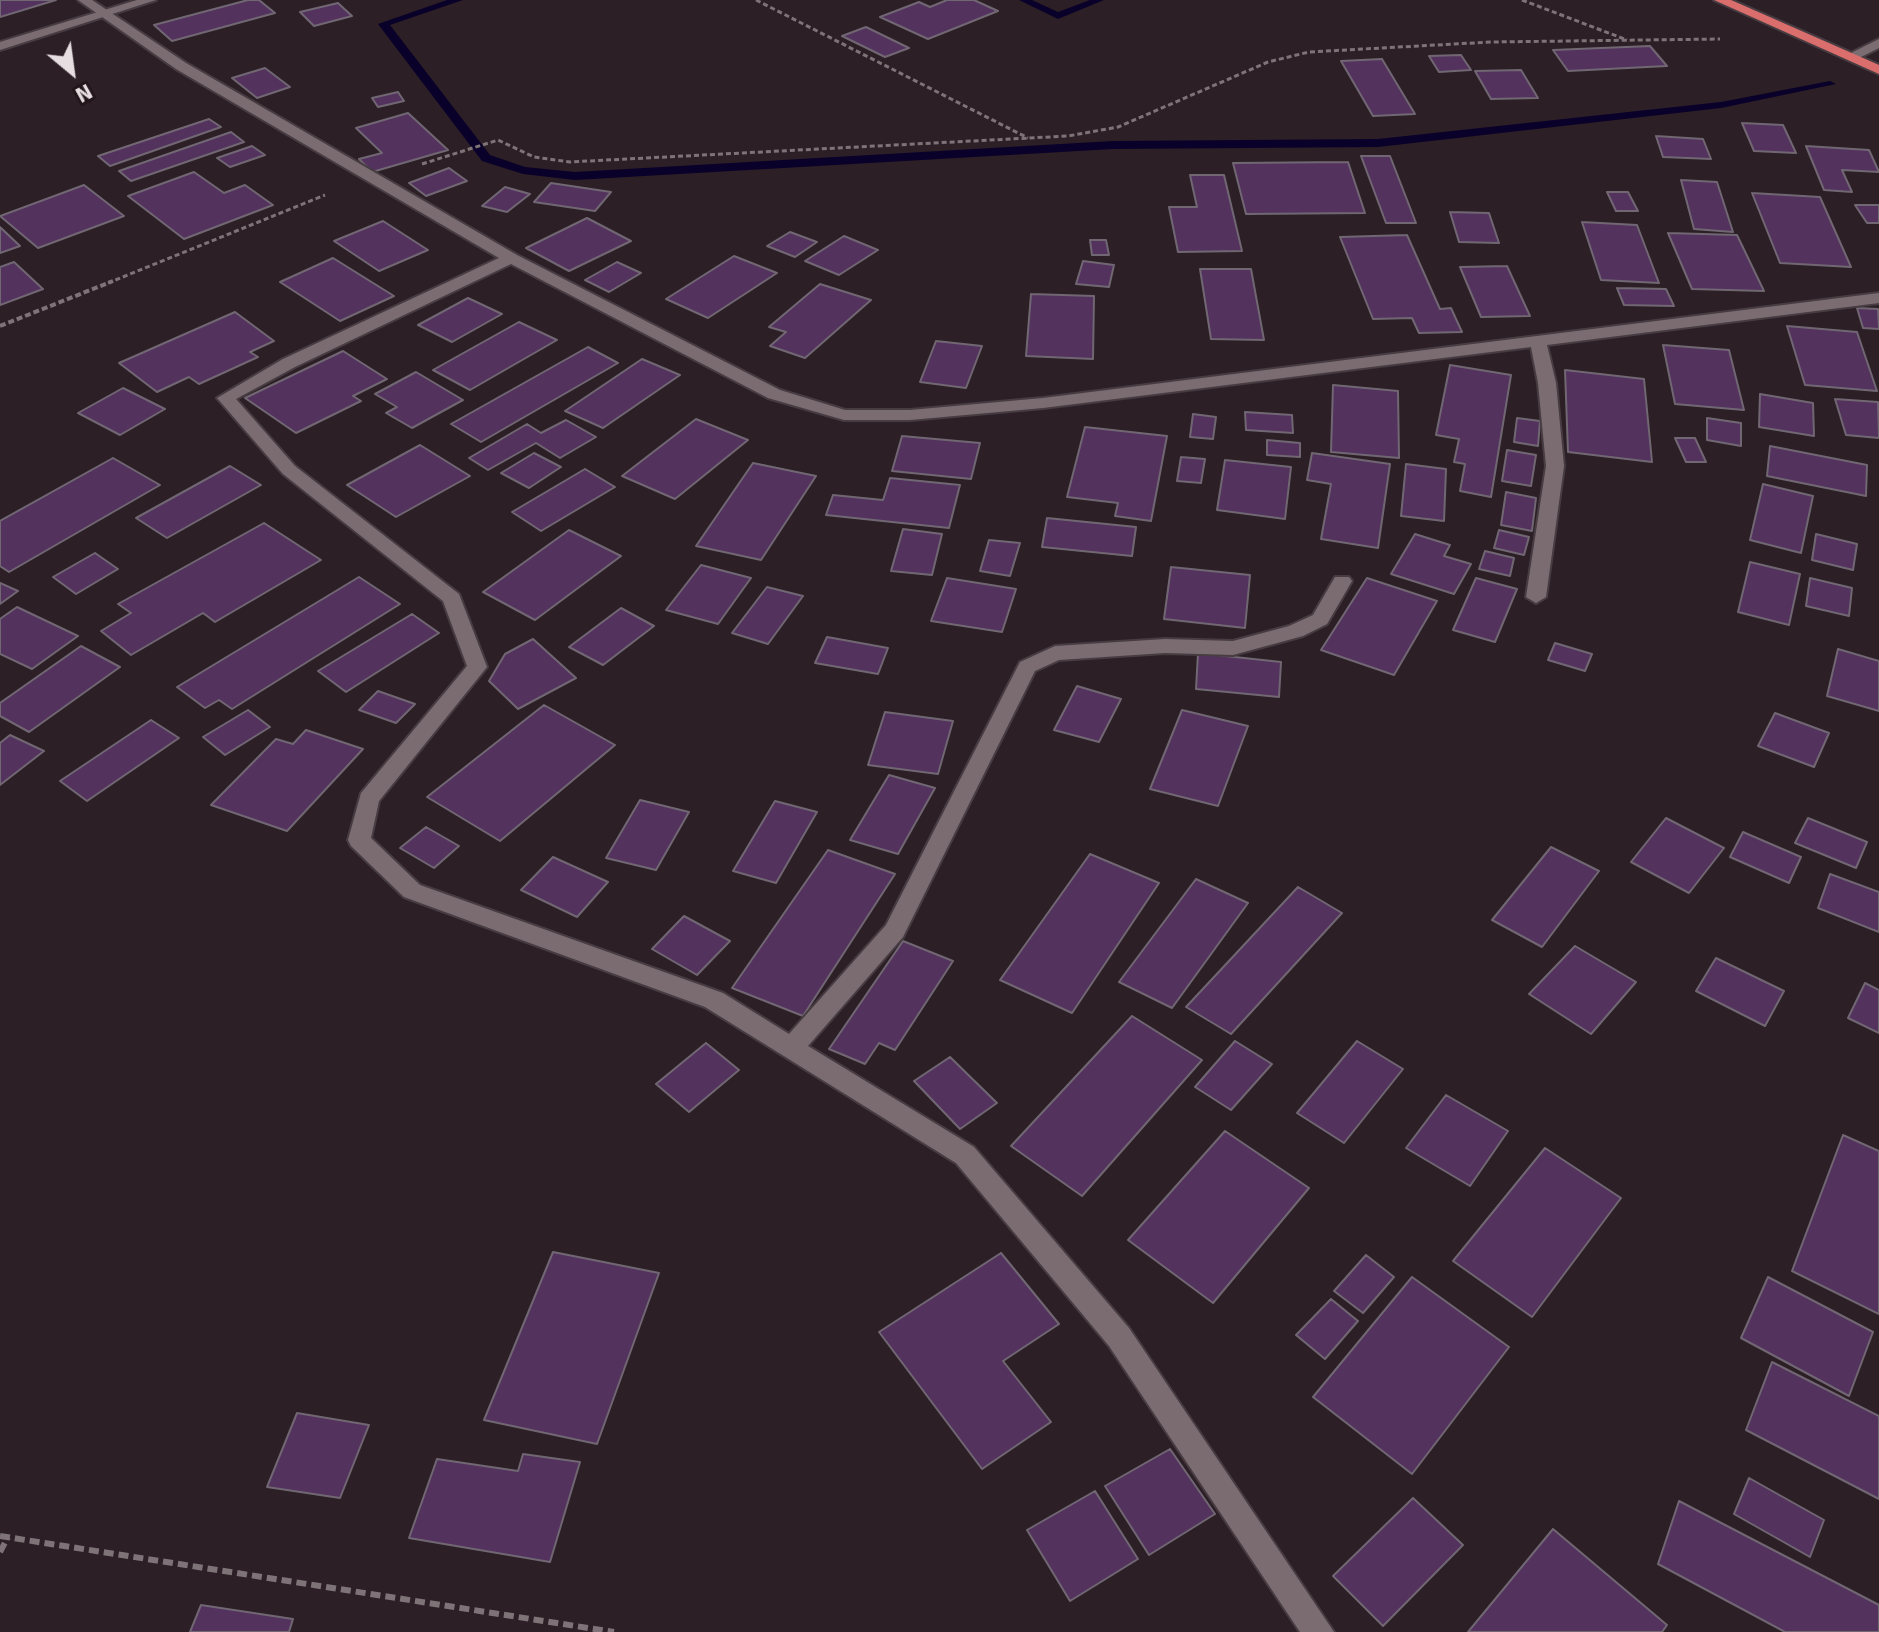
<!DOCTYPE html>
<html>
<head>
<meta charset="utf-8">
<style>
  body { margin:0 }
  #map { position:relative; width:1879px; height:1632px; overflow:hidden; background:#2c1f25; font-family:Signika,sans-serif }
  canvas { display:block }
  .north { position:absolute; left:32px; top:32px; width:80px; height:80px; -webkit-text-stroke:6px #22161b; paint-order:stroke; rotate:151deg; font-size:22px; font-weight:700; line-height:32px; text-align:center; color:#e6dee1 }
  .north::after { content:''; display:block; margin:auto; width:28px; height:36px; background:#e6dee1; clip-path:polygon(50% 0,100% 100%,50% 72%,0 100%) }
</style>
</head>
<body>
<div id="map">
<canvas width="1879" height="1632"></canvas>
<div class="north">N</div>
</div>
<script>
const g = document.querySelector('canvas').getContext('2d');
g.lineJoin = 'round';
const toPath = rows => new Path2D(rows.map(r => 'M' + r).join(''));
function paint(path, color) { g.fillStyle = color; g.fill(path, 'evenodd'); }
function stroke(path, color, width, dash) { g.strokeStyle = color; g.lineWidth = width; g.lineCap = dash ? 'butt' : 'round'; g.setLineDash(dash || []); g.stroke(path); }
paint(toPath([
  [447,0,463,0,390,25,490,155,525,167,575,172,1113,141,1378,139,1721,102,1830,81,1836,84,1721,108,1378,147,1113,149,575,180,523,174,482,161,378,24,447,0],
  [1019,0,1032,0,1058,12,1090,0,1104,0,1058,19,1019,0]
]), '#0a012b');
const building = toPath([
  [0,0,56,0,0,17,0,0],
  [248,0,259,0,275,13,172,41,154,25,248,0],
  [947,0,974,0,998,11,928,39,880,17,919,2,930,7,947,0],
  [338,3,352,16,314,26,300,12,338,3],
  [866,27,909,48,885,57,842,36,866,27],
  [1650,46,1667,66,1568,71,1553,50,1650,46],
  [1461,55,1471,70,1439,72,1429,56,1461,55],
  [1382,59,1415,114,1373,116,1341,61,1382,59],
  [265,68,290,87,257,98,232,78,265,68],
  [1521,70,1538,98,1491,99,1475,71,1521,70],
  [398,92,404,101,378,107,372,98,398,92],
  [408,113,448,150,372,172,359,159,382,153,356,128,408,113],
  [209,119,221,127,110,166,98,156,209,119],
  [1742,123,1783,125,1796,153,1754,151,1742,123],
  [231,132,244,142,131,181,119,171,231,132],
  [1656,136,1703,139,1711,159,1663,157,1656,136],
  [252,146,265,155,230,167,217,158,252,146],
  [1806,146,1869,150,1879,172,1842,170,1852,192,1824,190,1806,146],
  [1361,156,1390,156,1416,223,1386,223,1361,156],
  [1348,162,1365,213,1246,214,1233,163,1348,162],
  [449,168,467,181,426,196,409,183,449,168],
  [194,172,224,193,245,185,273,205,184,239,128,196,194,172],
  [1190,175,1224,175,1242,251,1178,252,1169,207,1197,207,1190,175],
  [1681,180,1717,182,1733,232,1694,229,1681,180],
  [551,183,611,192,595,211,534,202,551,183],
  [84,185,124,216,38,248,0,216,84,185],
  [505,187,530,194,507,212,482,206,505,187],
  [1607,192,1628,192,1638,211,1616,211,1607,192],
  [1752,193,1820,197,1851,267,1780,263,1752,193],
  [1855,205,1879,205,1879,223,1867,223,1855,205],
  [1450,212,1489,213,1499,243,1459,242,1450,212],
  [587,218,631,241,569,271,526,248,587,218],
  [383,221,428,250,379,271,334,241,383,221],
  [1582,222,1637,225,1659,283,1601,280,1582,222],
  [0,227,20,246,0,253,0,227],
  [790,232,817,242,795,257,767,246,790,232],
  [1668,233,1737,235,1764,291,1692,289,1668,233],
  [1407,235,1440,309,1451,308,1462,332,1419,333,1412,318,1373,319,1340,237,1407,235],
  [844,236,878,250,839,275,805,261,844,236],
  [1090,240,1106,240,1109,255,1092,255,1090,240],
  [734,256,777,273,708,318,666,299,734,256],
  [333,258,394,296,340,321,280,282,333,258],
  [1083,261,1114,265,1109,287,1076,284,1083,261],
  [14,262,43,289,0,305,0,267,14,262],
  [617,262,641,273,609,292,585,280,617,262],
  [1507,266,1530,316,1481,317,1460,267,1507,266],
  [1200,269,1251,269,1264,340,1211,339,1200,269],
  [820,284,871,300,805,358,770,346,786,332,769,327,820,284],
  [1617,288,1666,289,1674,306,1624,305,1617,288],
  [1031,294,1094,296,1093,359,1026,356,1031,294],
  [468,298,502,314,452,342,418,325,468,298],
  [1857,308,1878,309,1879,329,1863,328,1857,308],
  [235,312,274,341,250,352,258,357,199,384,189,377,157,392,119,363,235,312],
  [519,322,557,340,470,390,433,370,519,322],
  [1787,326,1857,332,1877,391,1805,385,1787,326],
  [936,341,982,346,966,388,920,382,936,341],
  [1663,345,1729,350,1744,410,1675,404,1663,345],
  [588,347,618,363,481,442,451,424,588,347],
  [343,351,387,379,353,396,361,401,296,433,245,398,343,351],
  [642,359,680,375,603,428,565,411,642,359],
  [1450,365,1511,375,1491,497,1460,491,1465,464,1454,462,1459,439,1436,435,1450,365],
  [1565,370,1644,379,1652,462,1568,452,1565,370],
  [416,372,463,400,412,428,386,413,397,407,375,394,416,372],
  [1333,385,1398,391,1399,458,1331,452,1333,385],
  [123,388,165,409,120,435,78,413,123,388],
  [1760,394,1813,403,1814,436,1759,427,1760,394],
  [1835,399,1878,402,1879,438,1846,435,1835,399],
  [1245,412,1292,415,1293,433,1246,430,1245,412],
  [1193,414,1216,417,1213,439,1190,437,1193,414],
  [1517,418,1540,421,1538,446,1514,442,1517,418],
  [1707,418,1741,423,1741,446,1707,440,1707,418],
  [696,419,748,440,675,499,622,476,696,419],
  [566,420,596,437,560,458,536,443,488,470,469,458,527,424,541,433,566,420],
  [1085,427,1167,436,1151,521,1115,516,1118,503,1067,497,1085,427],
  [902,436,980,443,971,479,892,471,902,436],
  [1675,438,1695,438,1706,462,1686,462,1675,438],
  [1267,440,1300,443,1300,457,1267,455,1267,440],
  [420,445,470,476,396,517,347,485,420,445],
  [1770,446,1867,465,1866,496,1767,476,1770,446],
  [1507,450,1536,455,1531,486,1502,481,1507,450],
  [534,453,561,467,529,488,501,473,534,453],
  [1312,453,1390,464,1378,548,1321,539,1331,484,1307,480,1312,453],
  [1181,457,1205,459,1201,483,1177,481,1181,457],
  [113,458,160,485,9,572,0,566,0,521,113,458],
  [1225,460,1291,467,1285,519,1217,510,1225,460],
  [753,463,816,476,761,560,696,546,753,463],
  [1406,464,1446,469,1444,521,1401,516,1406,464],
  [230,466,261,485,167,538,136,518,230,466],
  [585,469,615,487,541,531,512,512,585,469],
  [890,478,960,485,949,528,826,515,833,495,883,500,890,478],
  [1763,484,1813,496,1801,553,1750,540,1763,484],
  [1506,492,1536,498,1532,531,1501,525,1506,492],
  [1047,518,1136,527,1132,556,1042,547,1047,518],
  [264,523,321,560,215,622,203,613,131,655,101,631,131,613,118,604,264,523],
  [903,529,942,534,932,575,891,571,903,529],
  [569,530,621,556,535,620,483,592,569,530],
  [1499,530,1529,537,1524,555,1494,548,1499,530],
  [1415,534,1450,545,1444,556,1471,564,1454,594,1391,574,1415,534],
  [1816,534,1857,544,1853,570,1812,560,1816,534],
  [989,540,1020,543,1010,576,980,571,989,540],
  [1485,551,1514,558,1510,576,1479,569,1485,551],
  [95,553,118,569,76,594,53,577,95,553],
  [1750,562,1800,574,1789,625,1738,612,1750,562],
  [701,565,751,578,718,624,666,610,701,565],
  [1171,567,1250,575,1245,628,1164,619,1171,567],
  [359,577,400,604,232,709,219,700,205,708,177,687,359,577],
  [947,578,1016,589,1002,632,931,621,947,578],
  [1367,578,1437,601,1394,675,1321,650,1367,578],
  [1476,578,1517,589,1495,642,1453,630,1476,578],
  [1810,578,1852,588,1849,616,1806,606,1810,578],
  [0,583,18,591,0,604,0,583],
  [767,587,803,596,768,644,732,633,767,587],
  [17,607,78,636,32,669,0,654,0,619,17,607],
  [621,608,654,626,603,665,569,647,621,608],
  [412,614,439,633,346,692,318,671,412,614],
  [827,637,888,648,878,674,815,663,827,637],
  [533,639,576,678,518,709,489,681,505,654,533,639],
  [1555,643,1592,654,1585,671,1548,660,1555,643],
  [81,646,120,667,29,732,0,716,0,703,81,646],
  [1838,649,1879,661,1879,711,1827,696,1838,649],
  [1198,653,1281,662,1279,697,1196,689,1198,653],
  [1077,686,1121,699,1099,742,1054,730,1077,686],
  [378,691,415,704,396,723,359,710,378,691],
  [544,705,615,745,500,841,427,797,544,705],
  [248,710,270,727,225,755,203,737,248,710],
  [1182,710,1248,726,1218,806,1150,789,1182,710],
  [885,712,953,721,938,774,868,765,885,712],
  [1775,713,1829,733,1814,767,1758,746,1775,713],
  [151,720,179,738,87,801,60,781,151,720],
  [306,730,363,749,287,831,211,805,276,739,293,744,306,730],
  [10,735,44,751,0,785,0,743,10,735],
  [889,775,935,788,898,854,850,840,889,775],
  [640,800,689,812,656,870,606,858,640,800],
  [775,801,817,812,776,883,733,871,775,801],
  [1666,818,1724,848,1689,893,1631,862,1666,818],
  [1808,818,1867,842,1856,868,1795,843,1808,818],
  [426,827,459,846,434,868,400,848,426,827],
  [1743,832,1801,857,1789,883,1730,857,1743,832],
  [1551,847,1599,871,1542,947,1492,920,1551,847],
  [828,850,895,874,803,1016,732,988,828,850],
  [1090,854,1159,883,1072,1013,1000,980,1090,854],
  [553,857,608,882,577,917,521,890,553,857],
  [1830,874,1879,892,1879,932,1818,908,1830,874],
  [1196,879,1248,903,1172,1008,1119,982,1196,879],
  [1298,887,1342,913,1231,1034,1186,1007,1298,887],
  [684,916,730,941,697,975,652,949,684,916],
  [903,941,953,961,895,1050,879,1043,865,1064,829,1049,903,941],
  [1575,946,1636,982,1591,1034,1529,994,1575,946],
  [1716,958,1784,991,1765,1026,1696,991,1716,958],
  [1865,983,1879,990,1879,1033,1848,1018,1865,983],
  [1132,1016,1202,1060,1082,1196,1011,1146,1132,1016],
  [1235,1041,1272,1064,1231,1110,1195,1087,1235,1041],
  [1357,1041,1403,1069,1344,1143,1297,1113,1357,1041],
  [706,1043,739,1070,689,1112,656,1084,706,1043],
  [950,1057,997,1103,960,1129,914,1081,950,1057],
  [1446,1095,1508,1131,1470,1186,1406,1148,1446,1095],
  [1225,1131,1309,1188,1213,1303,1128,1240,1225,1131],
  [1843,1135,1879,1151,1879,1314,1792,1271,1843,1135],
  [1545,1148,1621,1198,1532,1317,1453,1261,1545,1148],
  [553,1252,659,1273,597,1444,484,1420,553,1252],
  [1001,1253,1059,1324,1003,1361,1051,1422,982,1469,879,1332,1001,1253],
  [1366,1255,1394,1277,1363,1313,1334,1291,1366,1255],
  [1412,1277,1509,1347,1412,1474,1313,1397,1412,1277],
  [1768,1277,1873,1332,1849,1396,1741,1338,1768,1277],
  [1331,1299,1358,1321,1325,1359,1296,1335,1331,1299],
  [1772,1362,1879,1416,1879,1499,1746,1430,1772,1362],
  [297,1413,369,1425,340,1498,267,1487,297,1413],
  [1170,1449,1215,1514,1149,1555,1105,1486,1170,1449],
  [523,1454,580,1462,550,1562,409,1538,437,1459,518,1471,523,1454],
  [1749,1478,1824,1520,1810,1557,1734,1514,1749,1478],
  [1095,1491,1138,1559,1070,1601,1027,1530,1095,1491],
  [1413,1498,1463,1545,1383,1626,1333,1576,1413,1498],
  [1679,1501,1879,1605,1879,1632,1785,1632,1658,1564,1679,1501],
  [1553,1529,1667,1625,1662,1632,1468,1632,1553,1529],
  [201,1605,293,1619,289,1632,190,1632,201,1605]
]);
paint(building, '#53325e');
stroke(building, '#706773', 2);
const minor = toPath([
  [78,0,92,0,186,63,517,255,780,390,845,410,910,410,1043,398,1879,293,1879,303,1547,345,1556,383,1564,466,1546,597,1536,603,1526,597,1546,466,1538,383,1531,347,1043,408,910,420,844,420,768,398,511,264,295,367,236,399,295,466,459,594,487,667,379,801,371,838,420,885,723,993,789,1034,886,925,1020,662,1055,646,1165,639,1233,641,1289,626,1313,615,1335,577,1349,577,1352,581,1327,624,1303,636,1233,655,1165,653,1059,660,1035,671,903,937,808,1046,974,1147,1129,1328,1334,1632,1300,1632,1109,1346,956,1163,705,1007,404,897,351,846,348,840,361,793,467,666,443,601,283,474,217,398,283,359,499,258,176,69,78,0],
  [1879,39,1879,48,1855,60,1843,57,1879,39]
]);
const secondary = toPath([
  [137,0,156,0,0,50,0,42,137,0]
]);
const trunk = toPath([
  [1714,0,1731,0,1879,65,1879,74,1714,0]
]);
stroke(minor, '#463c41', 4);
stroke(secondary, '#463c41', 4);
stroke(trunk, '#463c41', 4);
stroke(toPath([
  [756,0,1028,138],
  [1522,0,1627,40],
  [422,164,498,140,534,157,570,162,1068,136,1118,127,1268,62,1309,52,1491,42,1720,39],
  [108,283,325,195]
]), '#7e7478', 3, [5, 3]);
stroke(toPath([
  [0,326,113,281]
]), '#7e7478', 4, [6, 3]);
stroke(toPath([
  [0,1536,614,1632],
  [0,1552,8,1537]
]), '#7e7478', 6, [10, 5]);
paint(minor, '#7b6c72');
paint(secondary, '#7b6c72');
paint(trunk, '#da6e6d');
</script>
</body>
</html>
